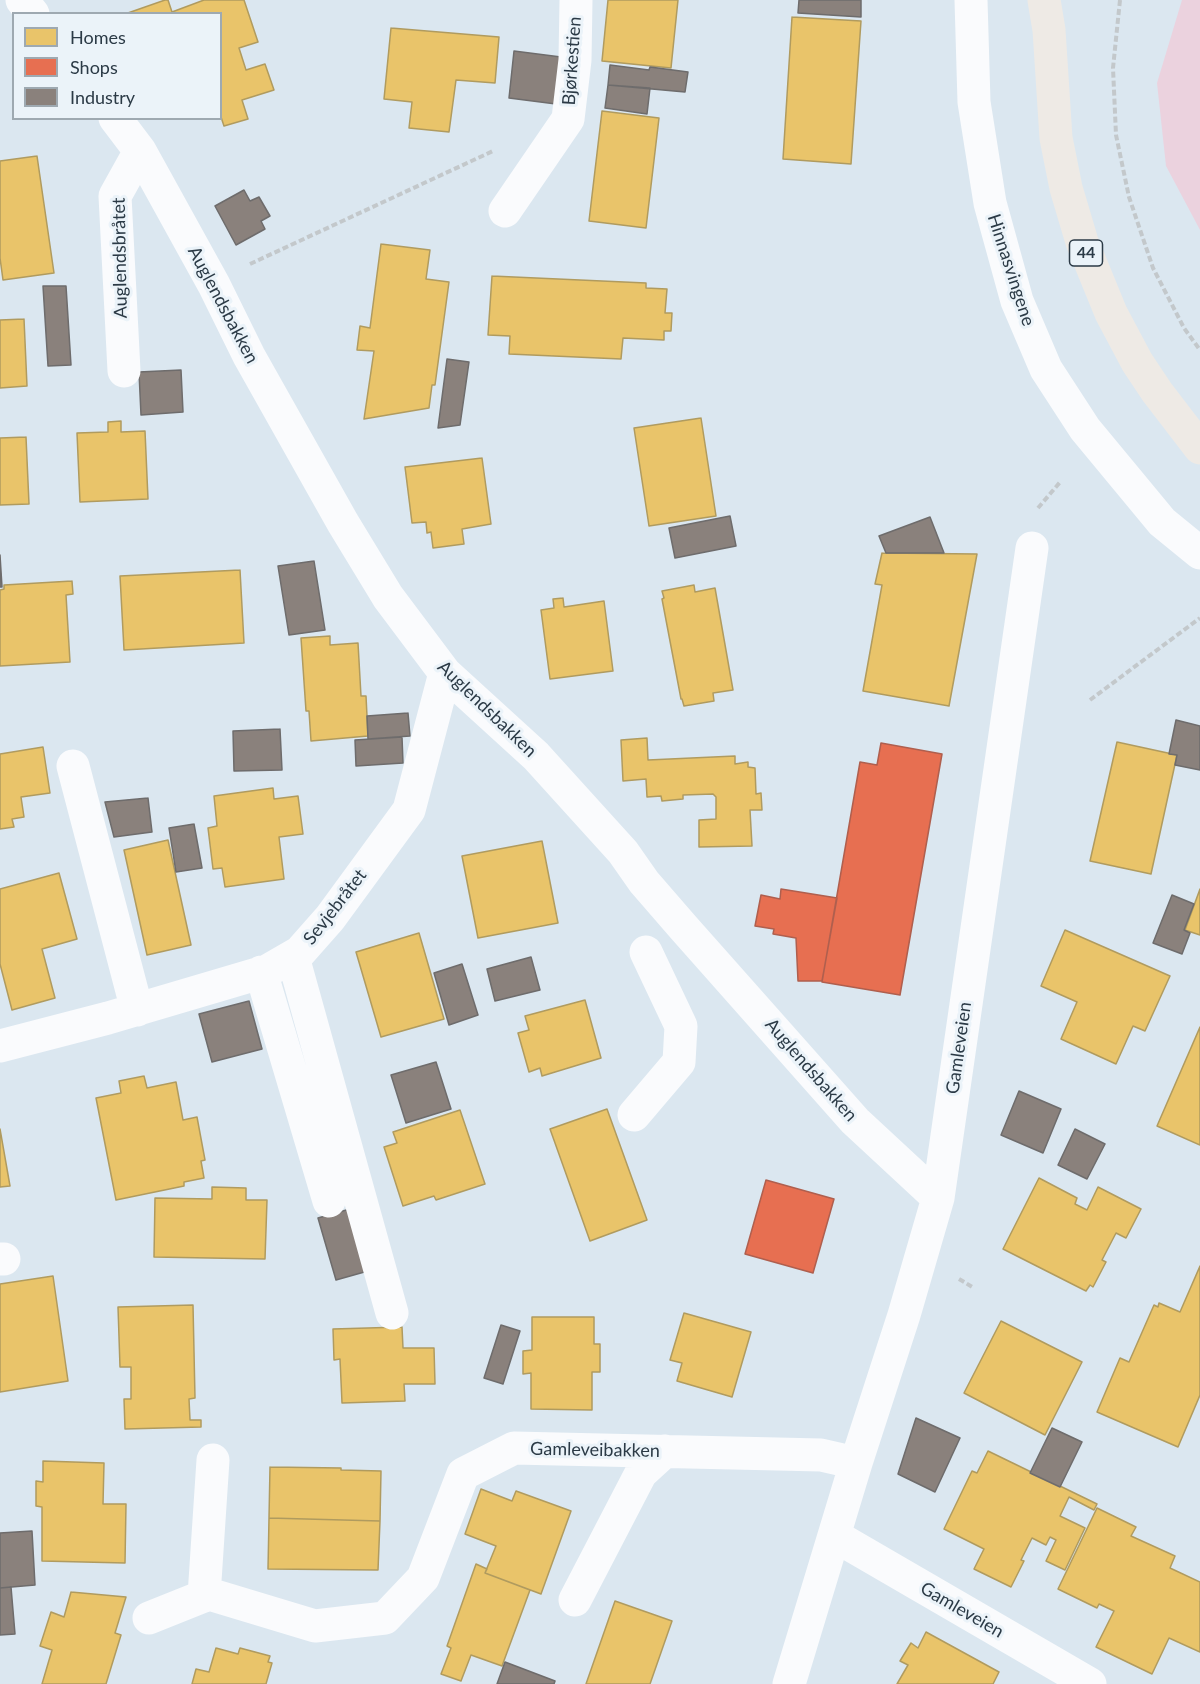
<!DOCTYPE html>
<html>
<head>
<meta charset="utf-8">
<style>
  body { margin:0 }
  #map { position:relative; width:1200px; height:1684px; overflow:hidden; background:#dbe7f0; font-family:Lato,sans-serif }
  canvas { display:block }
  .legend { position:absolute; left:12px; top:12px; width:210px; height:108px; box-sizing:border-box; background:#ebf3f9; border:2px solid #9ea9b1; margin:0; padding:8px 10px; list-style:none; font-size:18px; color:#2b3a46 }
  .legend li { display:flex; align-items:center; gap:12px; height:30px }
  .legend b { width:30px; border:2px solid #9ea9b1 }
</style>
</head>
<body>
<div id="map">
<canvas width="1200" height="1684"></canvas>
<ul class="legend">
<li><b style="height:16px;background:#e9c46a"></b>Homes</li>
<li><b style="height:16px;background:#e76f51"></b>Shops</li>
<li><b style="height:16px;background:#8a817c"></b>Industry</li>
</ul>
</div>
<script>
const g = document.querySelector('canvas').getContext('2d');
g.lineJoin = 'round';
function paint(path, color) { g.fillStyle = color; g.fill(path, 'evenodd'); }
const toPath = rows => new Path2D(rows.map(r => 'M' + r).join(''));
function stroke(path, color, width, dash) { g.strokeStyle = color; g.lineWidth = width; g.lineCap = dash ? 'butt' : 'round'; g.setLineDash(dash || []); g.stroke(path); }
function drawText(font, color, halo, rows, align = 'center') {
  g.font = font + ' Lato,sans-serif'; g.lineWidth = 6; g.setLineDash([]); g.textBaseline = 'middle'; g.strokeStyle = halo; g.fillStyle = color; for (const [text, x, y, turn = 0] of rows) {
    g.save(); g.translate(x, y); g.rotate((+turn || 0) * Math.PI / 180); g.textAlign = isNaN(turn) ? turn : align; if (halo) g.strokeText(text, 0, 0); g.fillText(text, 0, 0); g.restore();
  }
}
paint(toPath([
  [1182,0,1200,0,1200,230,1166,166,1157,83]
]), '#ebd2de');
const homes = toPath([
  [165,0,168,0,172,12,204,0,244,0,258,42,239,48,246,70,265,64,274,90,242,100,248,119,224,126,220,114,220,14,125,14,165,0],
  [608,0,678,0,671,68,602,61,608,0],
  [792,17,861,21,851,164,783,159,792,17],
  [391,28,499,37,495,83,456,80,449,132,409,128,412,102,384,99,391,28],
  [602,111,659,118,646,228,589,221,602,111],
  [37,156,54,273,3,280,0,258,0,161,37,156],
  [381,244,430,250,426,279,449,282,435,385,432,385,429,408,364,419,374,351,357,350,360,326,370,328,381,244],
  [492,276,646,283,646,288,667,289,665,313,672,313,671,331,664,331,664,340,623,338,621,359,509,354,510,336,488,335,492,276],
  [24,319,27,386,0,388,0,320,24,319],
  [701,418,716,516,649,526,634,428,701,418],
  [121,421,121,432,145,431,148,499,80,502,77,433,108,432,108,422,121,421],
  [26,437,29,504,0,505,0,438,26,437],
  [482,458,491,524,462,529,464,544,433,548,431,532,427,533,426,522,412,523,405,467,482,458],
  [882,553,977,554,949,706,863,691,882,585,875,584,882,553],
  [240,570,244,643,124,650,120,576,240,570],
  [72,581,73,594,66,595,70,662,0,666,0,590,4,589,4,585,72,581],
  [694,585,695,592,715,588,733,690,713,693,714,701,684,706,682,699,681,699,662,599,664,598,662,591,694,585],
  [563,598,564,607,604,601,613,671,550,679,541,610,554,608,553,599,563,598],
  [330,636,330,645,358,643,361,696,366,696,368,736,311,741,309,711,306,711,301,638,330,636],
  [647,738,648,760,735,756,735,764,748,762,748,767,755,768,756,794,761,793,762,810,750,810,752,846,699,847,699,820,716,819,716,797,713,794,683,795,683,799,662,801,661,796,647,797,646,779,623,781,621,740,647,738],
  [1117,742,1177,755,1151,874,1090,861,1117,742],
  [43,747,50,793,21,797,24,817,12,819,14,827,0,829,0,754,43,747],
  [273,788,274,799,298,796,303,834,279,837,284,879,225,887,222,868,213,869,208,828,217,826,214,796,273,788],
  [168,840,191,945,147,955,124,850,168,840],
  [542,841,558,923,478,938,462,856,542,841],
  [59,873,77,939,42,949,55,998,12,1010,0,964,0,889,59,873],
  [1200,889,1200,935,1185,930,1200,889],
  [1065,930,1170,976,1145,1031,1133,1026,1116,1064,1061,1039,1077,1002,1041,986,1065,930],
  [419,933,444,1019,381,1037,356,952,419,933],
  [585,1000,601,1058,542,1076,540,1068,529,1072,518,1033,529,1030,525,1016,585,1000],
  [1200,1027,1200,1145,1157,1126,1200,1027],
  [144,1076,147,1088,176,1082,183,1120,197,1117,205,1160,201,1161,204,1178,184,1182,184,1186,116,1200,96,1098,121,1093,119,1081,144,1076],
  [607,1109,647,1220,590,1241,550,1129,607,1109],
  [460,1110,485,1184,436,1200,434,1196,403,1206,384,1147,397,1143,393,1132,460,1110],
  [0,1129,10,1186,0,1187,0,1129],
  [1039,1178,1077,1198,1075,1204,1087,1210,1098,1187,1141,1209,1126,1238,1116,1233,1102,1260,1106,1262,1093,1287,1090,1285,1086,1291,1003,1249,1039,1178],
  [212,1187,246,1188,246,1200,267,1200,265,1259,154,1257,155,1198,212,1199,212,1187],
  [1200,1266,1200,1395,1178,1447,1097,1412,1120,1358,1129,1362,1154,1305,1158,1307,1159,1303,1180,1312,1200,1266],
  [53,1276,68,1381,0,1392,0,1284,53,1276],
  [193,1305,195,1398,189,1399,190,1420,201,1420,201,1427,125,1429,124,1399,131,1399,131,1367,120,1367,118,1307,193,1305],
  [684,1313,751,1332,732,1397,677,1381,682,1363,670,1360,684,1313],
  [532,1317,594,1317,594,1344,600,1344,600,1372,592,1372,592,1410,531,1409,531,1373,523,1374,523,1351,532,1350,532,1317],
  [1001,1321,1082,1362,1045,1435,964,1393,1001,1321],
  [402,1327,403,1348,434,1348,435,1384,404,1384,405,1401,342,1403,340,1359,334,1360,333,1329,402,1327],
  [988,1451,1097,1504,1094,1510,1069,1497,1060,1516,1085,1528,1065,1570,1046,1561,1056,1540,1050,1537,1046,1545,1032,1538,1021,1560,1024,1561,1011,1587,974,1569,984,1549,944,1529,972,1471,977,1473,988,1451],
  [43,1461,104,1463,103,1504,126,1504,125,1563,42,1561,42,1507,36,1506,36,1481,43,1482,43,1461],
  [270,1467,341,1468,341,1470,381,1471,380,1521,269,1518,270,1467],
  [481,1489,512,1501,516,1491,571,1511,541,1594,485,1573,496,1546,465,1534,481,1489],
  [1097,1508,1136,1527,1131,1536,1175,1556,1170,1568,1200,1582,1200,1652,1169,1638,1152,1674,1096,1647,1114,1611,1099,1604,1097,1608,1058,1589,1097,1508],
  [269,1518,380,1521,378,1570,268,1569,269,1518],
  [476,1564,487,1569,485,1573,530,1590,502,1666,471,1655,461,1681,441,1674,451,1648,447,1646,476,1564],
  [71,1592,126,1597,115,1633,121,1635,106,1684,42,1684,52,1650,40,1646,51,1612,64,1617,71,1592],
  [615,1601,672,1621,650,1684,586,1684,615,1601],
  [926,1632,999,1672,993,1684,897,1684,908,1665,900,1661,911,1643,918,1648,926,1632],
  [216,1648,238,1654,240,1648,270,1656,268,1662,272,1663,266,1684,192,1684,196,1669,209,1672,216,1648]
]);
paint(homes, '#e9c46a');
stroke(homes, '#b09b5f', 1.5);
const shops = toPath([
  [881,743,942,754,900,995,822,982,860,762,877,765,881,743],
  [781,889,837,898,822,981,798,981,796,938,773,934,774,929,755,926,761,895,780,899,781,889],
  [766,1180,834,1199,813,1273,745,1254,766,1180]
]);
paint(shops, '#e76f51');
stroke(shops, '#af5f4e', 1.5);
const industry = toPath([
  [799,0,861,0,861,17,798,13,799,0],
  [514,51,561,57,556,104,509,98,514,51],
  [610,65,649,70,650,67,688,72,685,92,608,85,610,65],
  [608,85,650,88,647,114,605,108,608,85],
  [244,190,250,201,259,197,270,216,261,221,265,229,236,245,215,206,244,190],
  [43,286,66,286,71,365,48,366,43,286],
  [447,359,469,362,460,425,438,428,447,359],
  [181,370,183,412,141,415,139,372,181,370],
  [730,516,736,546,675,558,669,528,730,516],
  [930,517,944,553,886,553,879,536,930,517],
  [0,555,2,587,0,587,0,555],
  [314,561,325,630,289,635,278,566,314,561],
  [408,713,410,736,368,739,367,716,408,713],
  [1176,720,1200,726,1200,770,1175,765,1177,755,1169,754,1176,720],
  [280,729,282,770,234,771,233,731,280,729],
  [402,737,403,763,356,766,355,740,402,737],
  [148,798,152,832,114,837,105,802,148,798],
  [194,824,202,868,176,872,169,828,194,824],
  [1172,895,1194,904,1184,930,1190,933,1182,954,1153,943,1172,895],
  [531,957,540,990,495,1001,487,969,531,957],
  [462,964,478,1015,449,1025,434,973,462,964],
  [249,1001,262,1049,212,1062,199,1014,249,1001],
  [436,1062,451,1109,406,1123,391,1075,436,1062],
  [1019,1091,1061,1109,1043,1153,1001,1135,1019,1091],
  [1075,1129,1105,1144,1087,1179,1058,1165,1075,1129],
  [357,1207,375,1269,336,1280,318,1218,357,1207],
  [501,1325,520,1331,503,1384,484,1378,501,1325],
  [916,1418,960,1438,935,1492,898,1474,916,1418],
  [1052,1428,1082,1442,1060,1487,1030,1473,1052,1428],
  [32,1531,35,1585,0,1588,0,1533,32,1531],
  [11,1587,15,1634,0,1635,0,1588,11,1587],
  [505,1662,555,1681,554,1684,497,1684,505,1662]
]);
paint(industry, '#8a817c');
stroke(industry, '#6e6c6c', 1.5);
stroke(toPath([
  [1120,0,1113,68,1116,135,1129,197,1153,268,1184,328,1200,350],
  [250,264,493,151],
  [1038,508,1061,481],
  [1090,700,1200,618],
  [959,1279,974,1288]
]), '#c3c8cb', 4, [6, 3]);
stroke(toPath([
  [22,0,33,14],
  [971,0,974,102,990,203,1017,301,1046,369,1085,429,1162,522,1200,553],
  [115,118,140,151,214,285,249,356,343,523,388,597,445,673,536,756,623,852,644,882,683,927,855,1121,938,1198],
  [505,211,568,119,575,60,576,0],
  [124,371,115,196,140,151],
  [73,766,137,1010],
  [293,957,392,1313],
  [261,972,329,1201],
  [0,1046,108,1018,267,971,300,952,330,918,409,810,445,673],
  [634,1115,679,1062,681,1026,646,952],
  [0,1259,4,1259],
  [835,1536,1090,1684],
  [204,1596,213,1460],
  [575,1600,641,1473,665,1451],
  [149,1618,209,1594,315,1626,385,1618,423,1578,463,1474,514,1448,821,1455,856,1463],
  [789,1684,856,1463,904,1315,938,1198,1032,548]
]), '#fafbfd', 33);
stroke(toPath([
  [1044,0,1049,30,1056,138,1066,188,1082,242,1111,313,1137,362,1157,392,1200,448]
]), '#eeeae5', 33);
for (const [x, y, w] of [
  [1086,253,33]
]) { const box = new Path2D(); box.roundRect(x - w / 2, y - 13, w, 26, 4.5); g.fillStyle = '#ebf3f9'; g.fill(box); stroke(box, '#2b3a46', 1.5); }
drawText('bold 16px', '#2b3a46', null, [
  ["44",1086,253]
]);
drawText('18px', '#2b3a46', '#ebf3f9', [
  ["Bjørkestien",572,61,-86],
  ["Auglendsbråtet",120,258,-91],
  ["Hinnasvingene",1011,270,72],
  ["Auglendsbakken",223,305,62],
  ["Auglendsbakken",487,709,44],
  ["Sevjebråtet",335,907,-52],
  ["Gamleveien",959,1048,-82],
  ["Auglendsbakken",811,1070,49],
  ["Gamleveibakken",595,1450,1],
  ["Gamleveien",962,1610,30]
]);
</script>
</body>
</html>
